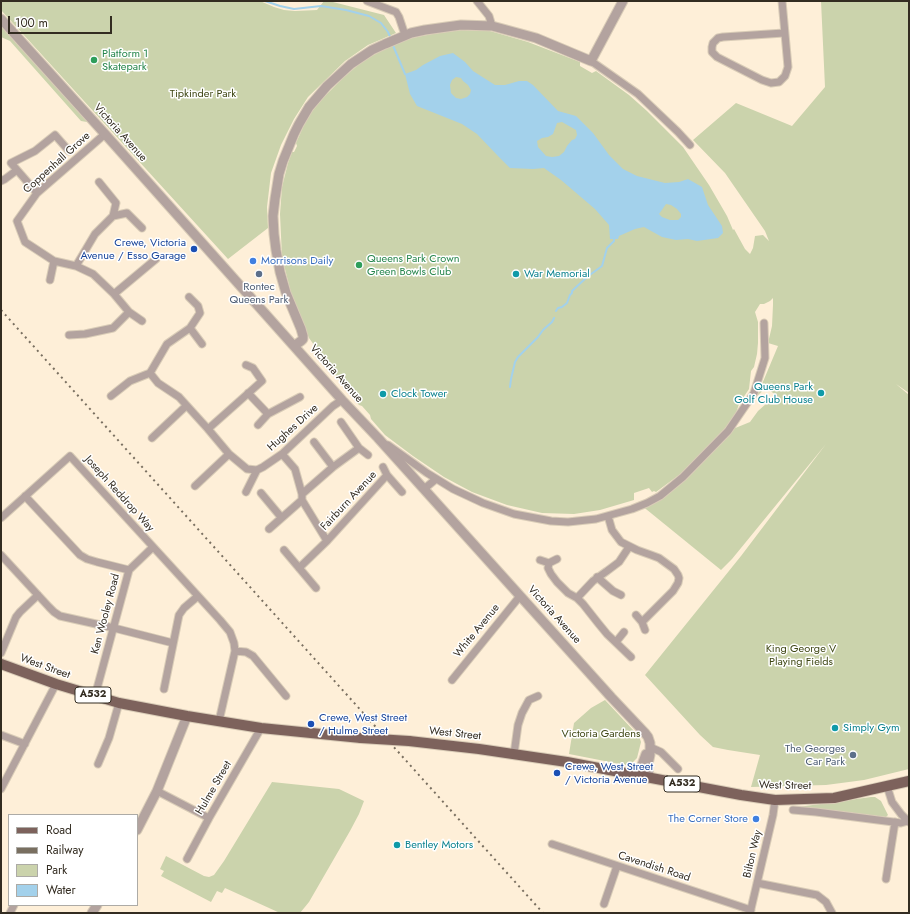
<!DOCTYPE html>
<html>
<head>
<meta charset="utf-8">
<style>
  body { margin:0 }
  #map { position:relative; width:910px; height:914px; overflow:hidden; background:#feefd8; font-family:Jost,sans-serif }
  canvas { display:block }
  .frame { position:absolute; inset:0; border:2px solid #332c21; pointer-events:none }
  .legend { position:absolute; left:8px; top:814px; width:130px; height:92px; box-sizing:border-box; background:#fff; border:1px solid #adaba6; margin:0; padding:5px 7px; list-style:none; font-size:12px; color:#332c21 }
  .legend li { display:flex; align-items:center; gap:8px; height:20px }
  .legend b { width:20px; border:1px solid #adaba6 }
  .scale { position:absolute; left:8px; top:16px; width:104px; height:18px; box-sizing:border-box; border:2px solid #332c21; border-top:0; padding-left:5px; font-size:12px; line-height:14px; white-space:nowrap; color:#332c21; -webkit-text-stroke:3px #fff; paint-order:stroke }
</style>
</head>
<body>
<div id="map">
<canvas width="910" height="914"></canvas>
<div class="frame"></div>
<ul class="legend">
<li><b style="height:5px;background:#7d625c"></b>Road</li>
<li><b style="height:5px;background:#796f60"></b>Railway</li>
<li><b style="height:11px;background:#cbd3ac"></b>Park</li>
<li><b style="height:11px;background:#a3d1eb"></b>Water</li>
</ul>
<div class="scale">100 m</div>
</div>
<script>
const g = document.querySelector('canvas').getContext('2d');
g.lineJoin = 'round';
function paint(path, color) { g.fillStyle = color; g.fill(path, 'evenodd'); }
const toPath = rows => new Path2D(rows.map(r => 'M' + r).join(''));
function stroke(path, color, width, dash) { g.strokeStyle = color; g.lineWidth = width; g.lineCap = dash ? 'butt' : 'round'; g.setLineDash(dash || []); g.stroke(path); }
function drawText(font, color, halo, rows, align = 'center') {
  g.font = font + ' Jost,sans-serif'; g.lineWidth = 3; g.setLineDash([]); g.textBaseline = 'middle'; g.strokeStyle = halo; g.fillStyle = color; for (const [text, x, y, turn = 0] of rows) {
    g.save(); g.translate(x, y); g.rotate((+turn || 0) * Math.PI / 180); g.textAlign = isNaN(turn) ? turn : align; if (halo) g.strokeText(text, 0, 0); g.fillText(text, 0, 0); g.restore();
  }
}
paint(toPath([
  [1,1,260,1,274,7,284,10,295,11,317,10,324,1,329,1,384,15,396,33,368,45,345,61,308,97,294,119,281,145,271,173,267,207,268,228,228,259,1,10],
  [821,1,909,1,909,393,896,384,909,395,909,769,864,780,826,785,751,787,760,755,728,750,713,747,700,735,645,675,741,556,826,444,732,559,721,570,641,505,668,494,728,431,750,422,758,411,776,395,766,388,757,396,778,346,768,343,772,326,773,305,773,298,770,301,764,304,760,304,755,312,758,322,758,343,757,354,754,367,751,371,749,389,739,404,734,419,715,441,683,472,656,492,654,491,652,492,649,488,634,493,634,500,600,510,574,514,542,513,507,505,472,492,444,477,413,456,385,435,371,419,370,415,362,406,359,405,343,385,309,338,292,297,282,257,280,214,282,187,288,163,292,152,294,152,297,146,296,143,308,116,324,97,344,77,364,60,387,48,407,39,432,34,461,30,490,31,528,42,580,62,580,66,592,73,596,71,629,95,647,111,683,147,709,185,727,216,733,230,734,229,745,249,750,254,753,248,755,236,763,235,769,241,765,231,725,173,693,140,736,103,792,126,825,87],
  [1,23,90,121,87,122,81,121,10,41,1,37],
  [605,700,634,731,640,739,641,742,637,758,632,763,625,765,569,754,574,723,591,708],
  [272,782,339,789,364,801,359,814,350,831,309,902,300,913,280,913,225,888,222,893,217,891,211,902,161,876,164,871,160,869,166,856,204,876,209,877,214,875,224,861],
  [871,797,875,797,881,801,888,815,886,817,813,808,791,808]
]), '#cbd3ac');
paint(toPath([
  [453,53,465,62,473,71,495,85,505,85,519,81,527,81,533,85,558,111,576,116,593,133,609,155,623,169,637,176,665,183,679,182,688,179,702,187,708,205,722,226,723,233,718,238,697,241,688,239,676,240,662,237,644,227,635,229,619,236,618,239,610,239,609,225,595,209,561,180,544,168,533,169,510,168,497,155,477,134,462,124,417,106,410,94,405,74,416,70,423,65,440,56],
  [456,77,461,78,463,81,468,85,471,90,470,94,467,97,461,99,456,98,451,93,450,85,452,80],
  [562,122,576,130,577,135,575,139,572,140,567,146,564,152,559,156,552,157,546,156,538,147,537,141,542,138,548,137,553,134,557,123],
  [666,204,671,205,677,209,681,214,681,217,678,220,670,220,662,217,659,214]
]), '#a3d1eb');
stroke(toPath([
  [265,1,280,6,294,9,321,6,346,10,369,16,381,23,388,32,391,39],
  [392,43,405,74],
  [556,311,558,308,562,307,567,303,570,295,572,293,572,291,587,277,602,266,607,248,614,241,614,239],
  [510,387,511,379,515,362,518,357,538,337,543,330,552,322,554,318]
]), '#a3d1eb', 2);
const minor = toPath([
  [367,1,396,12,399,17,405,35],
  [477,1,489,16,492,26],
  [782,1,788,67,785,76,779,82,771,83,762,80,717,57,712,52,712,47,713,43,718,38,723,37,784,33],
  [591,61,638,94,678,132,690,145],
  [105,134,37,193,17,221,25,242,54,261,76,266,93,274,114,294,129,312,142,321],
  [1,181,5,179,17,170],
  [37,193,11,163,35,151,55,135,69,151],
  [113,216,127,213,142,228],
  [76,266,95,234,113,216,116,203,99,182],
  [50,280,54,261],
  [114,294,156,259],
  [189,297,198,306,200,313,190,328,167,344,150,373,158,383,179,397,208,429,229,454,247,469,257,470,263,467,282,454,333,406,342,400],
  [190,328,202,344],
  [69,335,85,334,113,328,129,312],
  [248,393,268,414],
  [111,396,130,381,150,373],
  [258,425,268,414,300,397],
  [208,429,262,381,253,368,246,365],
  [152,438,186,406],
  [388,445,427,473,453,489,483,503,514,514,551,521,568,522,596,519,632,509,647,503,660,496,683,477,728,431,754,393,765,358,764,323],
  [359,448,368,455],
  [282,454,295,469,302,494,302,500,327,541],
  [333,467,359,448,341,422],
  [383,467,387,475],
  [195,486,229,454],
  [424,489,436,479],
  [246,492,257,470],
  [261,493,281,517],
  [302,494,333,467,314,442],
  [25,496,80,555,87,559,97,562,129,570],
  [608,516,612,530,621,542,637,550,651,555,659,558,674,569,678,575,679,578,678,583,673,591,642,622],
  [1,518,70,456,220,620,230,632,234,643,235,651,219,721],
  [269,529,302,500],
  [284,550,316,588],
  [1,555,49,607,54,612,60,616,114,628,173,643],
  [540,560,549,563,557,559],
  [549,563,548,568,551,574,557,582,568,593,577,598,593,581,607,571,619,562,629,547],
  [299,568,327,541,387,475,402,492],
  [597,577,613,591,621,595],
  [577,598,583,604,598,623,607,634,631,657],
  [636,615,642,622,645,630],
  [616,642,624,632],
  [235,651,246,652,253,656,286,696],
  [1,653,16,617,20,612,38,595],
  [452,680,520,596],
  [164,689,179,615,184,608,198,596],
  [95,696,129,570,153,547],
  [1,735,25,744],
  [650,747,661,752,678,769],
  [514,754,518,725,522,713,529,700,538,696],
  [98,764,109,738,119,703],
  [887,786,892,802,901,814,909,822],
  [1,789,56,684],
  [157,791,209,818],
  [793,810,816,812,901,823,908,821],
  [552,844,751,910],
  [187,859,209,818,261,728],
  [886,879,895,822],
  [757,883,817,895,826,902,832,913],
  [604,904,617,866],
  [10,913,14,905],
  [750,913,773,815,775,800]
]);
const tertiary = toPath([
  [1,19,105,134,342,400,378,438,611,697,645,733,648,737,650,743,650,755,648,764,649,778],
  [294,346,301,341,303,339,303,336,301,329,286,293,280,272,276,250,274,234,273,216,275,199,279,174,283,161,294,134,299,124,309,107,327,86,351,64,372,50,385,44,411,33,425,30,461,25,492,26,536,38,591,61,623,1],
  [638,776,646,754],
  [137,830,157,791,187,716],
  [92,913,97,905]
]);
const primary = toPath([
  [1,664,56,684,119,703,187,716,261,728,361,738],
  [409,741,479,749,567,762,741,795,775,800,834,798,909,781]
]);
stroke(minor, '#d9ccb7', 9);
stroke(tertiary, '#d9ccb7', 11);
stroke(primary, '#d9ccb7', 12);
stroke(minor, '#b3a39f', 7);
stroke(tertiary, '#b3a39f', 9);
stroke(primary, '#7d625c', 10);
stroke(toPath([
  [1,310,543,913]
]), '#796f60', 2, [2, 4]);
const primaryBridge = toPath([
  [361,738,409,741]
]);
stroke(primaryBridge, '#d9ccb7', 12, []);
stroke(primaryBridge, '#7d625c', 10);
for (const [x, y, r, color] of [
  [94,60,4,"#2e9e5b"],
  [194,249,4,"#1a4fb4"],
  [253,261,4,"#3f7fe0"],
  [359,265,4,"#2e9e5b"],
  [259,274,4,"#5c6f8a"],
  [516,274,4,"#0f9aa8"],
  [821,393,4,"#0f9aa8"],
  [383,394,4,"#0f9aa8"],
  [311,724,4,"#1a4fb4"],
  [835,728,4,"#0f9aa8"],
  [853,755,4,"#5c6f8a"],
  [557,773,4,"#1a4fb4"],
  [756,819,4,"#3f7fe0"],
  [397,845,4,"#0f9aa8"]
]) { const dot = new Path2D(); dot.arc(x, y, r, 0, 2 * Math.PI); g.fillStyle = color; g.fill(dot); stroke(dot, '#fff', 1.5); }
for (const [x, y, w] of [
  [93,695,36],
  [682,784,36]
]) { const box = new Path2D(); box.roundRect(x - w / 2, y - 8, w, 16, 3); g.fillStyle = '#fff'; g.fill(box); stroke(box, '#332c21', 1); }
drawText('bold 10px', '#332c21', null, [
  ["A532",93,695],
  ["A532",682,784]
]);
drawText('11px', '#27864d', '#fff', [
  ["Platform 1",102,54],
  ["Skatepark",102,67],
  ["Queens Park Crown",367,259],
  ["Green Bowls Club",367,272]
], 'left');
drawText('11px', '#3e4613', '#fff', [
  ["Tipkinder Park",203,94],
  ["King George V",801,649],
  ["Playing Fields",801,662],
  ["Victoria Gardens",601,734]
]);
drawText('11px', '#332c21', '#fff', [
  ["Victoria Avenue",120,133,48],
  ["Coppenhall Grove",57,163,-42],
  ["Victoria Avenue",336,374,48],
  ["Hughes Drive",293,428,-42],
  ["Joseph Reddrop Way",119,494,48],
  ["Fairburn Avenue",349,501,-47],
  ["Ken Wooley Road",106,614,-75],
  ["Victoria Avenue",554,615,48],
  ["White Avenue",477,631,-51],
  ["West Street",45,667,20],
  ["West Street",455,734,6],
  ["West Street",785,786,1],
  ["Hulme Street",214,788,-60],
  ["Bilton Way",753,854,-77],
  ["Cavendish Road",654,867,18]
]);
drawText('11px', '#164399', '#fff', [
  ["Crewe, Victoria",186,243,"right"],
  ["Avenue / Esso Garage",186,256,"right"],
  ["Crewe, West Street",319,718],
  ["/ Hulme Street",319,731],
  ["Crewe, West Street",565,767],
  ["/ Victoria Avenue",565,780]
], 'left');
drawText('11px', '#366cbe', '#fff', [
  ["Morrisons Daily",261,261],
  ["The Corner Store",748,819,"right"]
], 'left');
drawText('11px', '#0d838f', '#fff', [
  ["War Memorial",524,274],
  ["Queens Park",813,387,"right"],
  ["Golf Club House",813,400,"right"],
  ["Clock Tower",391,394],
  ["Simply Gym",843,728],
  ["Bentley Motors",405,845]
], 'left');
drawText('11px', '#4e5e75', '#fff', [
  ["Rontec",259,287],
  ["Queens Park",259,300],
  ["The Georges",845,749,"right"],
  ["Car Park",845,762,"right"]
]);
</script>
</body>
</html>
